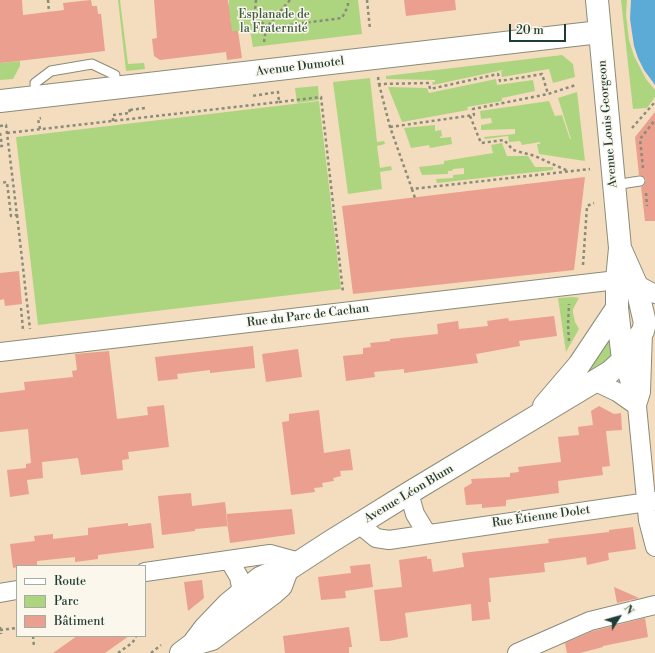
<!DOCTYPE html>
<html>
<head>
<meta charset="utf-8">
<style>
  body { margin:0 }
  #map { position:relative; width:655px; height:653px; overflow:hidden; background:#f4dcbe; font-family:"Libre Bodoni",serif }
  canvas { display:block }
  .legend { position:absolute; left:16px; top:565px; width:130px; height:72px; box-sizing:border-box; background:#fbf7ec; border:1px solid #a3ada2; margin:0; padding:5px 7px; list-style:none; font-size:12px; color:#1f3d34 }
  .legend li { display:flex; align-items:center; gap:8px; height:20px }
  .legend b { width:20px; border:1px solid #a3ada2 }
  .north { position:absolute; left:599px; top:597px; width:40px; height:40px; -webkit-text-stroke:3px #fbf7ec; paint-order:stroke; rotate:53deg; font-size:11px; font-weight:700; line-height:16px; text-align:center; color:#1f3d34 }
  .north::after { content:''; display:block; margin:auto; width:14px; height:18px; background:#1f3d34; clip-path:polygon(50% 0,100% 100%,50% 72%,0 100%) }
  .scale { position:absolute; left:509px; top:24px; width:57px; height:18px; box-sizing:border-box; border:2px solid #1f3d34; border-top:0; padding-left:5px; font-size:12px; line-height:14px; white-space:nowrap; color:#1f3d34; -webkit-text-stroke:3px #fbf7ec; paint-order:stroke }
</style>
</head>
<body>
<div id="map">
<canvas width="655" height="653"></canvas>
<ul class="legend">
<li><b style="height:5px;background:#fff"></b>Route</li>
<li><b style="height:11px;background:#add57f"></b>Parc</li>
<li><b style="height:11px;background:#eb9f8e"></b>Bâtiment</li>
</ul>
<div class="north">N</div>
<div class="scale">20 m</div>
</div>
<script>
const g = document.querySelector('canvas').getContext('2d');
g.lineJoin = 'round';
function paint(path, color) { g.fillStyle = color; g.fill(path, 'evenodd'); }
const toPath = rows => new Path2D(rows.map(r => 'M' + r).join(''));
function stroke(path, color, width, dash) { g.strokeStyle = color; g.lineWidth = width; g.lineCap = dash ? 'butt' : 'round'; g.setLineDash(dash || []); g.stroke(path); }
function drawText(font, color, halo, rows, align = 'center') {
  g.font = font + ' "Libre Bodoni",serif'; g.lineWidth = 3; g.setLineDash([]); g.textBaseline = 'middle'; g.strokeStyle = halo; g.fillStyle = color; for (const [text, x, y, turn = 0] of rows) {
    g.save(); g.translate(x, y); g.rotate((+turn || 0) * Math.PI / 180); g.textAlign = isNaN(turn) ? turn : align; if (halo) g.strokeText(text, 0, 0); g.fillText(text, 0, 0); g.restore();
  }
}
paint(toPath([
  [118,0,120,0,128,64,144,63,145,69,126,71],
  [229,0,358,0,362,34,253,47,250,30,230,32,231,21,227,7,229,5],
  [621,0,627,0,626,14,629,40,634,56,646,79,655,90,655,97,647,108,633,109],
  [562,55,573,64,575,77,553,83,549,69,502,77,501,71,503,71,503,70,433,85,432,82,435,82,435,80,386,79,386,76],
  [20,61,20,66,13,79,0,80,0,63],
  [370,78,377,142,384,141,385,144,377,146,380,168,391,166,392,170,380,172,382,189,348,194,333,82],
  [496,79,497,85,533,80,535,91,502,98,502,101,467,107,468,110,402,122,388,87,427,88,429,93],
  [318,86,319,100,297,103,295,88],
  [577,92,585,161,539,154,537,144,540,144,540,142,522,145,520,141,509,142,508,136,485,139,484,137,515,134,515,129,481,130,481,125,492,123,491,118,481,119,480,111,549,101,555,116,562,115,570,139,571,139,558,98],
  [319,101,341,289,38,325,16,137],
  [435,125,435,131,441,130,442,136,440,137,440,138,451,137,452,144,430,148,429,145,411,148,404,128],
  [502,143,507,156,528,156,535,167,553,167,553,170,437,183,436,179,453,178,453,175,464,174,464,168,453,169,452,171,448,171,448,174,422,175,419,167,444,164,444,161,493,153,491,145],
  [573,297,579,298,573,309,573,313,575,322,579,329,566,352,558,298],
  [607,339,614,350,613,358,561,396]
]), '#add57f');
paint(toPath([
  [631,0,655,0,655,85,644,70,638,58,634,46,630,19]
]), '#5caad6');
paint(toPath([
  [0,0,22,0,23,15,64,10,63,3,91,0,92,6,97,6,98,14,101,14,105,51,0,63],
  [154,0,228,0,232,31,238,31,242,58,227,60,226,52,160,60,154,56,152,39,157,38],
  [404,0,455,0,456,10,406,16],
  [655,112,655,221,645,221,641,187,644,185,646,180,644,177,639,175,635,137],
  [585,177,574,270,353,294,342,206],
  [19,271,22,304,5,306,4,299,0,300,0,273],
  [554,316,557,336,519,341,520,346,476,354,478,363,404,373,404,369,374,372,375,377,346,381,343,356,363,354,363,348,371,347,370,343,390,341,390,339,438,334,437,324,458,321,459,329,488,326,487,321,508,318,509,321],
  [253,346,255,368,210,373,210,370,177,374,178,379,158,381,155,357],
  [298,349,302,377,266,382,262,354],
  [109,351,117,419,148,415,147,407,164,405,169,447,128,452,129,459,122,460,123,470,81,475,78,458,42,462,43,478,27,480,29,494,10,497,7,470,26,468,26,470,26,464,31,463,28,429,0,432,0,393,25,390,24,382,73,377,72,371,77,370,75,354],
  [599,406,614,414,621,413,622,430,606,431,610,466,602,467,603,475,558,481,559,493,506,500,506,506,482,508,482,504,466,505,464,488,472,483,471,479,510,477,510,473,519,472,518,467,561,462,558,437,579,435,578,427,593,425,591,411],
  [319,410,324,453,350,449,353,470,340,471,341,476,333,478,334,481,322,483,323,487,314,488,315,492,291,495,282,422,289,421,289,414],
  [191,493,192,506,225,502,228,526,195,529,195,531,162,535,158,496],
  [292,509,295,534,230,543,226,514],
  [128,523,128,526,151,523,154,548,98,555,98,559,75,562,75,557,37,561,37,565,17,566,17,567,13,568,10,544,35,541,34,536,53,534,53,539,88,535,88,528],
  [633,527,636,549,608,553,609,560,587,565,586,557,544,563,545,572,489,578,491,602,488,602,490,619,472,621,471,604,405,613,408,637,389,641,380,641,374,590,402,587,399,560,427,556,427,559,431,559,433,572,464,567,462,553,549,543,548,539,609,532,609,530],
  [370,564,373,587,345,591,346,598,321,600,318,577,351,573,350,566],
  [202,580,204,598,188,611,184,582],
  [614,587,639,598,617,603],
  [645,618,648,637,603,646,603,647,580,653,567,653,565,643,593,631],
  [349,627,352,647,349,647,349,653,285,653,283,636],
  [77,636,129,636,105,653,53,653]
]), '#eb9f8e');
const lane = toPath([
  [36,97,35,83,51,71,92,64,115,75],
  [614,185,640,181]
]);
const street = toPath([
  [0,352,617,280,636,284,655,294],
  [623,360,637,406,648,520,655,547],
  [596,382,617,392,637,406],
  [638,402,641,392,643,331],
  [409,493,415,514,427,534],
  [359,524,376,538,389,540,655,501],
  [229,560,239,577,242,592],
  [145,572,270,554,299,562],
  [0,593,17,590],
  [517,653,590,621,655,605]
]);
const secondary = toPath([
  [597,0,620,248,617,280,617,308,623,360],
  [0,101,600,32],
  [544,406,579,365,617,308],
  [198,643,212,639,272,594,281,586,287,570],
  [181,653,193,644,205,628,228,604,260,578,269,574,287,570,330,542,409,493,610,372,623,360,643,331,645,323,636,284,620,248]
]);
stroke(lane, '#8a8c79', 11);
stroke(street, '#8a8c79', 20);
stroke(secondary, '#8a8c79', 24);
stroke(toPath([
  [48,0,49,12],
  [256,0,255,10,256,14,266,28],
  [367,0,370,29],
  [266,28,342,18,347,8,349,0],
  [264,42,266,28,290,0],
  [378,77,379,84,429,83,430,89,498,74,500,81,542,74,548,94],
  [379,84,390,127,412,189,590,169],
  [279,102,321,97,343,292],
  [130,110,145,108],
  [470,116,481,143,504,140,513,150,535,156,568,171],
  [113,121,113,115,130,113,129,108,128,108],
  [0,126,6,125,17,215,11,216,7,182,0,183],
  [390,127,474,115,473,109,548,94,576,85],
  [632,128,655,102],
  [40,129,38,119,41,118],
  [0,133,2,146,0,146],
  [7,133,279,102,278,92,252,96],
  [643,168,640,139,655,120],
  [412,189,415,198],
  [646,193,647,206],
  [17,215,30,329],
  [583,265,587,206,594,203],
  [21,308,23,330,25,330],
  [569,341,568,325,569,304],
  [0,627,1,634],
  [0,630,17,628],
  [33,636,34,647],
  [118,653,132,643,135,639,136,636],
  [151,653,161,645]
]), '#8a8c79', 2.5, [3, 3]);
stroke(lane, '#fff', 9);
stroke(street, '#fff', 18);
stroke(secondary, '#fff', 22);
drawText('12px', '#3b5b43', '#fbf7ec', [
  ["Esplanade de",274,15],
  ["la Fraternité",274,29]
]);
drawText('12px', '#1f3d34', '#fbf7ec', [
  ["Avenue Dumotel",300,67,-7],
  ["Avenue Louis Georgeon",608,124,-95],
  ["Rue du Parc de Cachan",308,316,-7],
  ["Avenue Léon Blum",409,494,-31],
  ["Rue Étienne Dolet",541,517,-8]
]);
</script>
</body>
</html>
